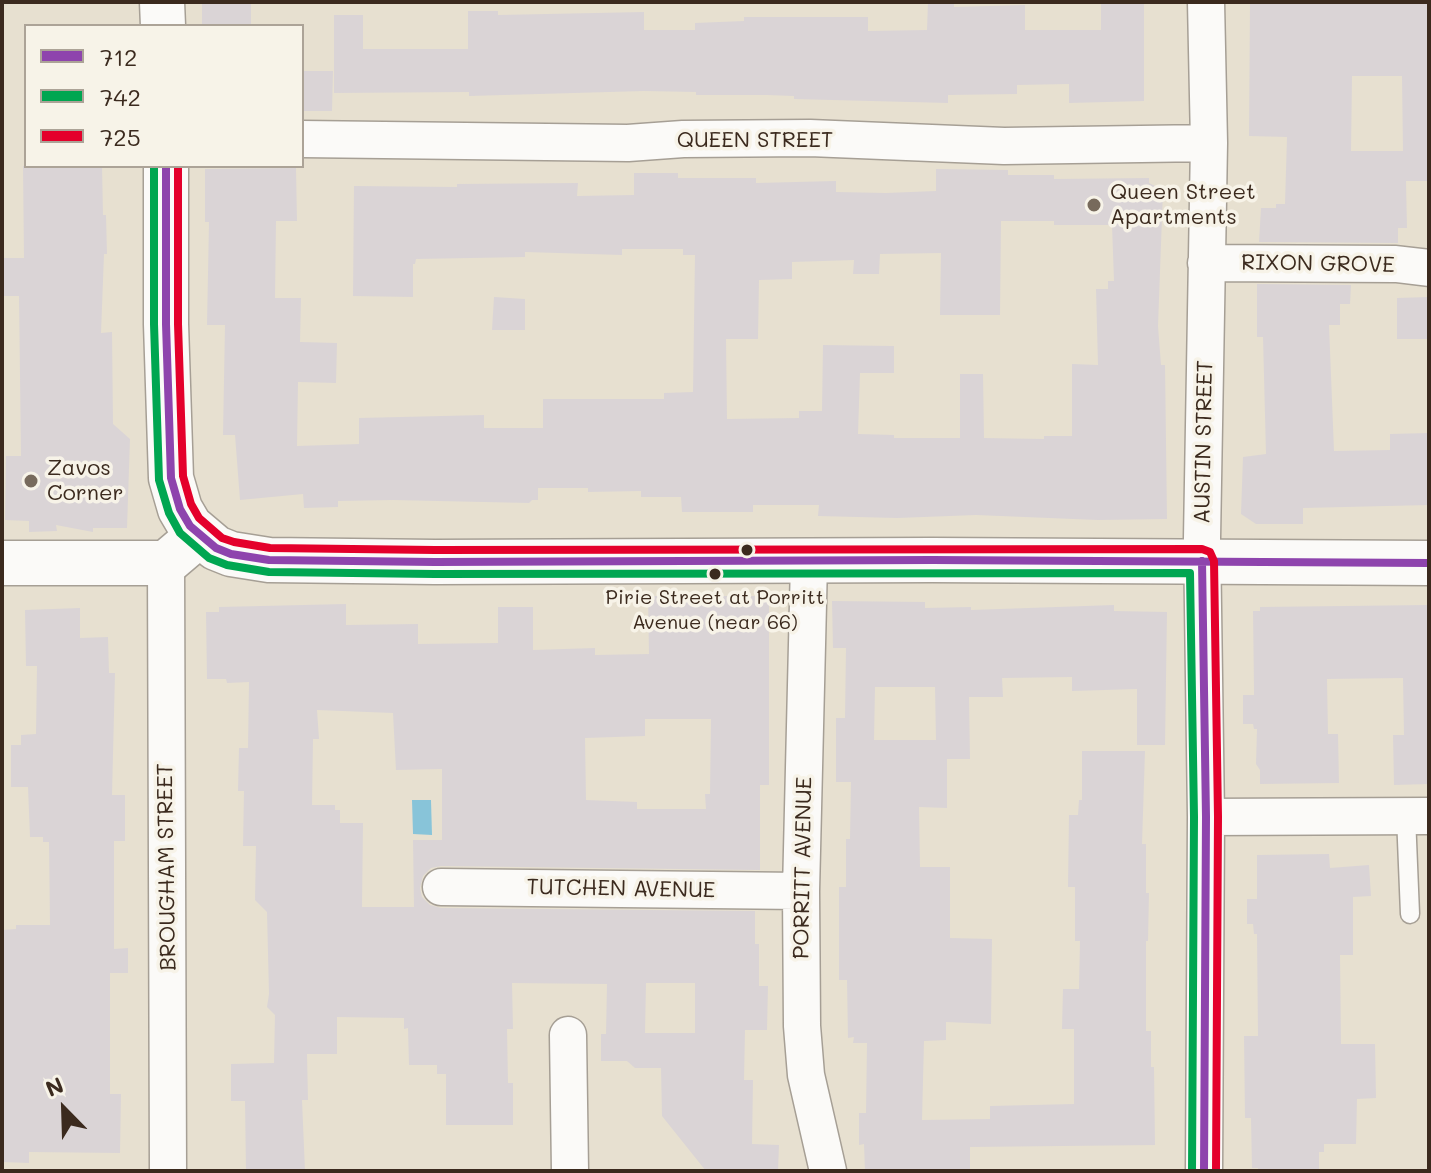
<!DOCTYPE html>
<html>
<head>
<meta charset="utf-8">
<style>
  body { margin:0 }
  #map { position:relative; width:1431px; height:1173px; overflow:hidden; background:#e7e0d0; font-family:Mali,sans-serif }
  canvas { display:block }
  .frame { position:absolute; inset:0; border:4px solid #3b2a1e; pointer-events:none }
  .legend { position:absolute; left:24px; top:24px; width:280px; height:144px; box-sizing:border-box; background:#f7f3e8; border:2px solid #aca397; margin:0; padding:10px 14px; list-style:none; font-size:24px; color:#3b2a1e }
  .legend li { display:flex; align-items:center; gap:16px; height:40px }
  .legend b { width:40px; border:2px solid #aca397 }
  .north { position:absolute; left:24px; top:1069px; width:80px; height:80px; -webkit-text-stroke:6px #f7f3e8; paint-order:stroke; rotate:337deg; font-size:22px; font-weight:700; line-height:32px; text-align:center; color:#3b2a1e }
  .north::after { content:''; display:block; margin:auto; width:28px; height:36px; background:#3b2a1e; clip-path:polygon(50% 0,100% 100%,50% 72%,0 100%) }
</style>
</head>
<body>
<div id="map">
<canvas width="1431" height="1173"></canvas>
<div class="frame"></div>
<ul class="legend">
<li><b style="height:10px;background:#8e44ad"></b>712</li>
<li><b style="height:10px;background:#00a651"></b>742</li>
<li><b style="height:10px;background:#e4002b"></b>725</li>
</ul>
<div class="north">N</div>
</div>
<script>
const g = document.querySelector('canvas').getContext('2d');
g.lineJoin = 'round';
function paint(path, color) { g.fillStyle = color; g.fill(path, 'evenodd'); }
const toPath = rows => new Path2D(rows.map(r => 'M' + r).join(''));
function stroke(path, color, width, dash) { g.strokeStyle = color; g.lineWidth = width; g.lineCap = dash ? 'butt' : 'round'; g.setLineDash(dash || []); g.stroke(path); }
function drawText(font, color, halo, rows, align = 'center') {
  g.font = font + ' Mali,sans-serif'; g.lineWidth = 7; g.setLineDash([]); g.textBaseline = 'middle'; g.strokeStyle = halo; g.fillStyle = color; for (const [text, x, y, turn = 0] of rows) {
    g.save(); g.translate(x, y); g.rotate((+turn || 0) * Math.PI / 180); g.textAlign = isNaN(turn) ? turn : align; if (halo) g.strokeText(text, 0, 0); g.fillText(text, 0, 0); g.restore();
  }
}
paint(toPath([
  [412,800,431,800,432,835,413,834]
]), '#88c4d9');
paint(toPath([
  [202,2,251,2,251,26,202,26],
  [928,2,954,2,954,7,1025,5,1025,30,1101,30,1101,2,1144,2,1144,101,1069,103,1069,84,1017,85,1017,94,948,95,948,103,794,99,794,96,767,95,696,95,696,92,644,91,469,96,469,92,334,93,334,15,363,15,363,49,468,49,468,11,498,11,498,15,644,12,644,30,695,30,695,23,744,21,744,17,868,17,868,31,927,30],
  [1250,2,1429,2,1429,181,1406,181,1407,228,1398,228,1398,243,1259,242,1261,208,1276,208,1276,204,1285,204,1287,137,1249,136],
  [1352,76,1402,76,1403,151,1351,151],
  [302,71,333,71,332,111,302,111],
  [23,166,102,166,103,215,106,215,107,254,104,254,101,333,112,332,113,424,130,439,127,528,93,528,93,532,56,525,57,531,29,532,29,521,5,520,6,456,21,456,19,296,3,296,3,258,24,258],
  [296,168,297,221,276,221,275,298,301,298,300,342,337,343,336,383,298,382,297,446,359,444,359,418,484,415,484,428,543,428,543,399,664,399,664,393,693,392,695,255,683,255,683,249,622,249,622,255,525,252,525,257,416,259,415,264,413,264,413,297,353,296,354,186,457,187,457,184,578,183,577,196,634,195,634,173,678,173,678,178,756,178,756,183,836,181,836,192,886,193,936,191,936,169,1008,170,1008,175,1054,175,1054,179,1149,178,1149,183,1163,190,1158,326,1161,365,1165,365,1167,519,1098,520,976,515,897,518,818,516,819,505,753,505,753,512,682,512,681,497,641,497,641,491,588,492,588,488,538,488,538,500,532,500,529,503,393,500,338,501,338,507,304,508,303,494,240,500,235,435,223,435,225,325,207,325,209,222,205,222,205,169],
  [1001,221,1054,221,1054,225,1112,225,1114,281,1108,281,1108,289,1096,289,1098,365,1072,364,1072,436,1044,436,1044,439,984,438,983,374,960,374,960,438,894,438,894,435,858,434,860,373,894,373,894,346,823,345,822,411,799,411,799,418,727,419,726,339,758,339,759,280,792,279,792,262,854,260,853,274,879,274,880,254,941,253,940,315,1000,315],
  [1257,284,1351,285,1350,304,1340,304,1340,325,1329,325,1334,451,1390,450,1390,434,1429,433,1429,505,1303,508,1303,524,1256,524,1241,514,1243,457,1266,454,1263,337,1257,337],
  [494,297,525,299,525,330,492,330],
  [1429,297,1429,339,1397,339,1397,298],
  [648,596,769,596,769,785,760,785,760,870,441,866,431,868,423,876,420,888,422,897,430,905,441,908,755,911,755,944,759,944,759,986,768,986,767,1030,745,1030,744,1080,753,1080,752,1144,779,1145,778,1171,706,1171,662,1116,661,1068,635,1068,627,1061,601,1061,601,1034,606,1034,607,984,512,983,513,1029,507,1029,508,1083,513,1083,513,1125,446,1125,446,1074,437,1074,437,1065,409,1065,408,1028,404,1029,404,1018,337,1017,337,1054,307,1054,308,1100,302,1100,305,1171,246,1171,245,1101,231,1101,231,1064,274,1063,275,1015,267,1007,269,994,267,912,255,900,256,846,243,846,244,791,238,791,239,748,248,748,249,682,227,683,226,679,207,679,206,612,219,612,219,607,346,604,346,625,418,624,418,644,498,643,498,607,533,607,533,650,595,648,595,655,649,654],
  [317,710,393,713,396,770,442,769,442,840,413,840,414,907,362,907,363,823,340,823,340,810,335,810,335,805,312,805,313,739,319,739],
  [645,719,711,719,710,794,705,794,706,809,637,809,637,802,586,800,585,738,645,736],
  [646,983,695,983,695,1033,645,1033],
  [832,601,925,602,925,608,971,607,971,610,1114,605,1114,611,1167,612,1165,745,1137,745,1137,689,1072,691,1072,677,1002,678,1003,697,969,697,970,759,947,759,947,808,919,807,920,867,950,867,950,938,992,939,991,1024,946,1022,946,1040,924,1041,922,1120,990,1119,990,1106,1074,1104,1074,1029,1062,1029,1063,989,1079,989,1080,941,1075,941,1075,887,1068,887,1069,815,1078,815,1079,800,1082,800,1082,751,1145,751,1142,844,1146,844,1146,893,1149,893,1148,941,1146,941,1146,1031,1151,1031,1151,1067,1154,1067,1155,1145,970,1147,970,1171,865,1171,864,1144,859,1145,859,1113,866,1113,867,1043,853,1043,854,1037,848,1038,847,980,839,980,839,887,846,887,846,839,850,839,851,782,836,782,836,718,845,718,846,648,833,648],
  [875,687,935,687,936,740,874,740],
  [1429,605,1429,784,1394,785,1393,735,1404,735,1403,678,1327,679,1328,734,1338,734,1339,783,1260,784,1260,770,1256,764,1257,729,1254,729,1253,724,1243,724,1243,695,1254,695,1254,690,1253,611,1260,611,1260,607],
  [80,608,80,638,108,637,109,673,115,673,112,795,125,795,125,841,114,841,114,949,128,948,128,973,110,973,110,1094,121,1094,120,1153,29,1152,29,1163,2,1162,2,930,16,929,16,925,50,925,49,842,43,842,43,837,30,837,28,787,11,787,11,745,21,745,21,735,36,734,37,666,26,666,25,610],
  [1329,854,1330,868,1369,865,1371,896,1353,897,1353,955,1340,955,1341,1044,1375,1044,1376,1098,1357,1099,1356,1144,1324,1144,1324,1152,1319,1152,1319,1171,1258,1171,1258,1168,1252,1168,1251,1118,1245,1118,1244,1036,1258,1036,1257,934,1254,934,1253,924,1247,924,1247,899,1257,899,1257,855]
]), '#dad4d6');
const service = toPath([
  [1406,816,1410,914]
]);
const minor = toPath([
  [302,139,628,143,683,139,810,138,1004,146,1209,143],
  [1206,263,1396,264,1429,268],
  [809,562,801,891,802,1026,806,1075,828,1171],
  [166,563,168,1171],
  [1206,817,1429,816],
  [441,887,801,891],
  [568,1035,570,1171],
  [1204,1171,1206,817,1202,538,1209,143,1206,2]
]);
const tertiary = toPath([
  [162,2,163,26],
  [166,166,166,324,171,478,180,509,190,526,216,548,231,554,269,560,435,562,932,560,1429,563],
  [2,563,166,563,199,535]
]);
stroke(service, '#a69f95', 21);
stroke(minor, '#a69f95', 39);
stroke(tertiary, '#a69f95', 47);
stroke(service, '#fbfaf8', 18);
stroke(minor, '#fbfaf8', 36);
stroke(tertiary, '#fbfaf8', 44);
stroke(toPath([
  [166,166,166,324,171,478,180,509,190,526,216,548,231,554,269,560,435,562,932,560,1429,563],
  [1202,561,1206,817,1204,1171]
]), '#8e44ad', 8);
stroke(toPath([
  [154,166,154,324,159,480,169,513,180,533,209,558,227,565,269,572,435,574,1190,573,1194,817,1192,1171]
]), '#00a651', 8);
stroke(toPath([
  [178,166,178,324,183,476,191,504,199,518,222,538,234,542,270,548,435,550,1202,549,1210,552,1214,561,1218,817,1216,1171]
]), '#e4002b', 8);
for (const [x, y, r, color] of [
  [1094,205,8,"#776a5c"],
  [31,481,8,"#776a5c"],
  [747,550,7,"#3b2a1e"],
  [715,574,7,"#3b2a1e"]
]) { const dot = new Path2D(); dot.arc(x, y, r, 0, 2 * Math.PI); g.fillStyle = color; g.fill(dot); stroke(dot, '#f7f3e8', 3); }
drawText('20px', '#3b2a1e', '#f7f3e8', [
  ["Pirie Street at Porritt",715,598],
  ["Avenue (near 66)",715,623]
]);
drawText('22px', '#3b2a1e', '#f7f3e8', [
  ["QUEEN STREET",755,140],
  ["RIXON GROVE",1318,264,1],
  ["AUSTIN STREET",1204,442,-89],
  ["BROUGHAM STREET",167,867,-91],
  ["PORRITT AVENUE",803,868,-89],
  ["TUTCHEN AVENUE",621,889,1]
]);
drawText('22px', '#3b2a1e', '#f7f3e8', [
  ["Queen Street",1110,192],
  ["Apartments",1110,217],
  ["Zavos",47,468],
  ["Corner",47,493]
], 'left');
</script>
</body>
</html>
